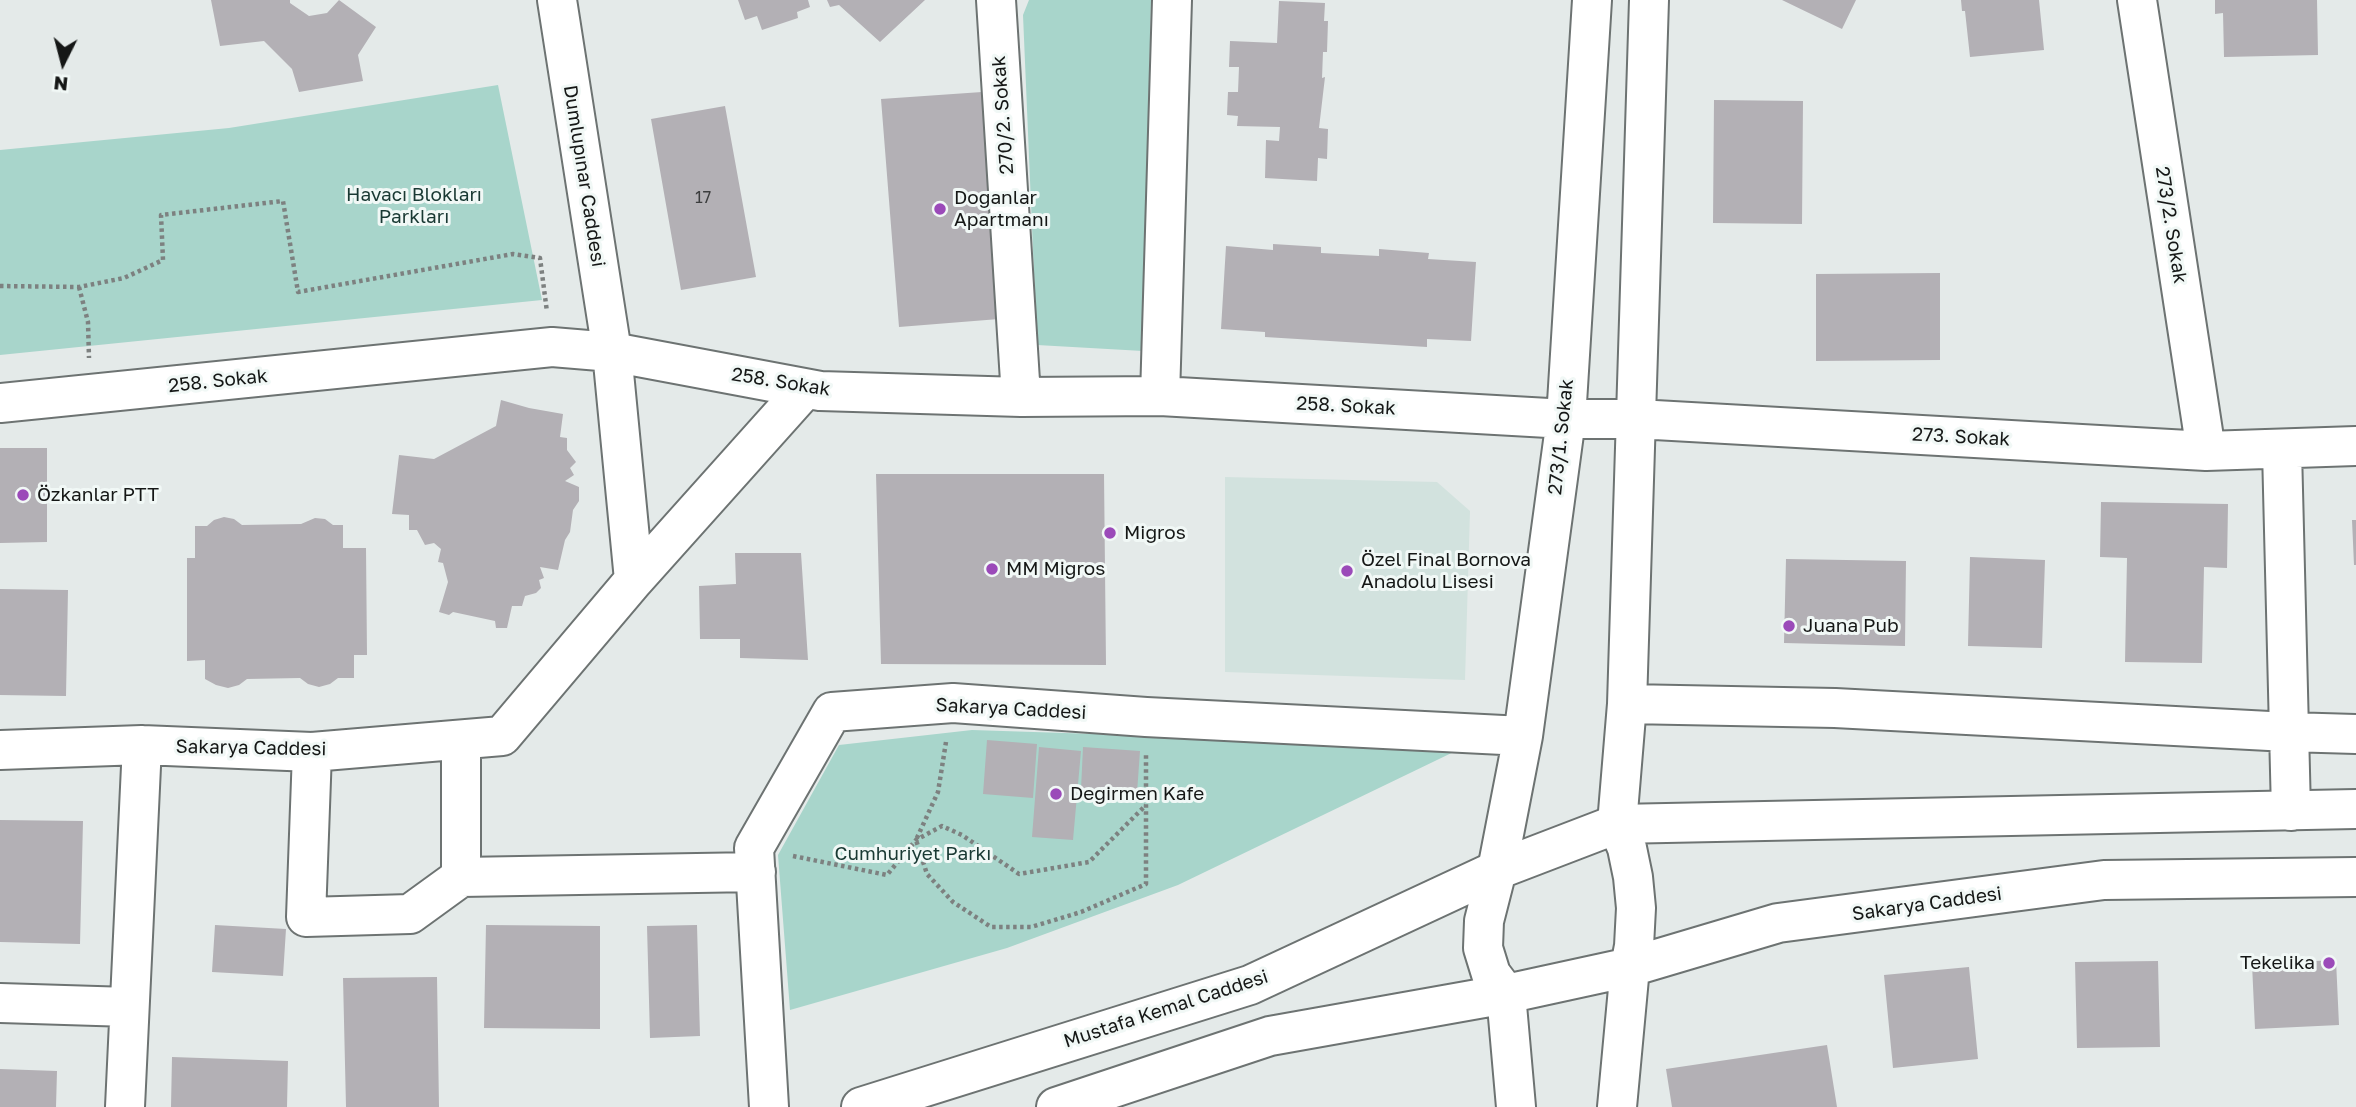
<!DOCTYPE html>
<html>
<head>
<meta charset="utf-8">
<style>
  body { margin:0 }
  #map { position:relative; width:2356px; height:1107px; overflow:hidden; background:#e4eae9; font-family:"Golos Text",sans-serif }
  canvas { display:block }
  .north { position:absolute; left:28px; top:28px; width:70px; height:70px; -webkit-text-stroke:5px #f1f8f6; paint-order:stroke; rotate:186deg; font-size:19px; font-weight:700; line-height:28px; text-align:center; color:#151716 }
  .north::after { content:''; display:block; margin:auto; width:24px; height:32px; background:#151716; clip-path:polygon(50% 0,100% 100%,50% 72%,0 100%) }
</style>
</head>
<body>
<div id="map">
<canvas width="2356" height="1107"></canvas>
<div class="north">N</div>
</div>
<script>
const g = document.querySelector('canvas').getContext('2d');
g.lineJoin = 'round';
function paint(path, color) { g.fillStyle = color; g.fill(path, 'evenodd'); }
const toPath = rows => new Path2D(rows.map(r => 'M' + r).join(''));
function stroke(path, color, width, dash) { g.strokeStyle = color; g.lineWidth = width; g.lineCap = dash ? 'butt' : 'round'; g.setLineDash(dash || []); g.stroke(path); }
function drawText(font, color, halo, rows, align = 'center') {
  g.font = font + ' "Golos Text",sans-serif'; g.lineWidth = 6; g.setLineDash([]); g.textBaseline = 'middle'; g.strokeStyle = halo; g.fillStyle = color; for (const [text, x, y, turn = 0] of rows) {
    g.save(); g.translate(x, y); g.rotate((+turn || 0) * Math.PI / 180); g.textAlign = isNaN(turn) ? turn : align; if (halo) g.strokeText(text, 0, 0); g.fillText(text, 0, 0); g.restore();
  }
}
paint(toPath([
  [1225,477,1437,482,1470,511,1465,680,1225,672]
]), '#d2e2de');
paint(toPath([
  [1029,0,1151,0,1143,351,1037,345,1023,15],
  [498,85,542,300,0,355,0,150,229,128],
  [972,730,1466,746,1178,885,1007,948,790,1010,778,855,839,745]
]), '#a8d5cb');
paint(toPath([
  [211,0,290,0,290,3,309,16,327,13,339,0,376,27,358,55,363,81,299,92,292,69,264,41,220,46],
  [738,0,808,0,810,7,797,12,798,18,762,30,757,16,745,20],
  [827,0,925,0,880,42,839,5,830,7],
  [1782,0,1856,0,1842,29],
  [1961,0,2039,0,2044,50,1970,57,1965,11,1962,11],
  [2215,0,2317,0,2318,55,2224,57,2223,13,2215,14],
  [1279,1,1325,3,1324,21,1328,21,1327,52,1323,52,1322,78,1325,77,1319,128,1328,129,1327,159,1318,158,1317,181,1265,178,1266,140,1279,141,1280,127,1237,126,1238,116,1227,115,1228,92,1238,92,1239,67,1229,67,1230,41,1277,43],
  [982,92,999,319,899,327,881,99],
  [1714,100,1803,101,1802,224,1713,223],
  [725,106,756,277,681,290,651,119],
  [1273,244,1321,247,1321,253,1379,256,1379,249,1429,253,1428,259,1476,262,1471,341,1427,339,1427,347,1265,337,1265,332,1221,329,1226,246,1273,250],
  [1940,273,1940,360,1816,361,1816,274],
  [501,400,529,408,563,414,560,437,567,438,567,450,576,462,570,468,574,475,565,481,579,487,579,501,573,510,570,532,565,540,558,570,540,567,544,578,539,580,541,588,536,593,525,596,522,606,512,606,507,628,496,628,495,621,453,612,449,615,439,612,448,582,443,563,438,562,441,549,434,543,425,545,417,530,409,530,409,515,392,514,399,455,434,459,496,426],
  [0,448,47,448,47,542,0,543],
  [876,474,1104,474,1106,665,881,664],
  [2101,502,2228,504,2227,568,2204,567,2202,663,2125,662,2127,558,2100,557],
  [224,517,234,519,242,525,301,524,315,518,325,519,333,525,343,525,343,548,366,548,367,655,354,655,354,678,338,678,330,684,319,687,308,684,300,678,247,679,239,685,228,688,216,685,205,679,205,660,187,661,187,558,195,558,195,526,207,526,214,520],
  [2352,520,2356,520,2356,565,2354,565],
  [735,553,801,553,808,660,740,658,740,639,700,639,699,586,736,584],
  [1970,557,2045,560,2042,648,1968,646],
  [1786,559,1906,561,1905,646,1784,643],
  [0,589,68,590,66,696,0,695],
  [987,740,1037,744,1033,798,983,794],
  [1039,747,1081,751,1073,840,1032,837],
  [1083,747,1140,751,1137,793,1081,789],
  [0,820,83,821,80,944,0,942],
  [215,925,286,929,283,976,212,972],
  [486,925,600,926,600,1029,484,1028],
  [697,925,700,1036,650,1038,647,926],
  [2336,960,2339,1025,2255,1029,2252,964],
  [2158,961,2160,1047,2077,1048,2075,962],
  [1969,967,1978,1059,1893,1068,1884,975],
  [437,977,439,1107,346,1107,343,978],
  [1827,1045,1837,1107,1672,1107,1666,1069],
  [172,1057,288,1061,287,1107,171,1107],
  [0,1069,57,1071,56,1107,0,1107]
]), '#b3b0b5');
const minor = toPath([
  [557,0,612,352,634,580],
  [996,0,1021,397],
  [2137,0,2206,451],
  [1160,396,1172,0],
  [0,403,552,347,612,352,820,391,1021,397,1160,396,1566,419,1637,419,2206,451,2356,446],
  [2282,450,2291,811],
  [1627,704,1835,708,2288,732,2356,734],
  [0,750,142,745,312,752,502,736,634,580,805,389],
  [312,752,306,917,410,914,461,877,756,872],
  [1617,824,1627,704,1649,0],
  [1497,870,1523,736,1566,419,1592,0],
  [461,877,461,740],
  [0,1003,129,1007],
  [125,1107,142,745],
  [769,1107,754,848,832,712,953,703,1146,717,1523,736]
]);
const major = toPath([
  [1497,870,1484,921,1483,948,1491,974,1506,994],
  [1506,994,1516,1107],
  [861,1107,1250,985,1497,870,1617,824,2356,809],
  [1056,1107,1270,1036,1506,994,1630,967,1778,923,2104,880,2356,877],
  [1617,1107,1630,967,1634,946,1636,908,1633,877,1627,848,1617,824]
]);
stroke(minor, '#6d7372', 42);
stroke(major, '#6d7372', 42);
stroke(toPath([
  [0,286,79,287,124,278,163,260,161,215,283,201,298,292,513,254,540,258,547,312],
  [79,287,88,322,89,358],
  [946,742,938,792,916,840,927,874,953,902,991,927,1031,927,1081,912,1146,884,1146,754],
  [793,856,887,875,916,840,942,826,962,835,1019,874,1089,862,1146,805]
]), '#7d8180', 4.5, [3.5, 3.5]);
stroke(minor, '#fff', 38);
stroke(major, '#fff', 38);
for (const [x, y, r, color] of [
  [940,209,7,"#9b4ab9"],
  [23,495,7,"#9b4ab9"],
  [1110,533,7,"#9b4ab9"],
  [992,569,7,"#9b4ab9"],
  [1347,571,7,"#9b4ab9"],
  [1789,626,7,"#9b4ab9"],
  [1056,794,7,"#9b4ab9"],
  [2329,963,7,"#9b4ab9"]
]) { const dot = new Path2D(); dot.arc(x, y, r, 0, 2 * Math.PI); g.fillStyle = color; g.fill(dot); stroke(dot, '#f1f8f6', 2.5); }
drawText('16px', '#3c3d3e', null, [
  ["17",703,198]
]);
drawText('19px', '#151716', '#f1f8f6', [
  ["270/2. Sokak",1003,115,-94],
  ["Dumlupınar Caddesi",584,176,81],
  ["273/2. Sokak",2171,225,81],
  ["258. Sokak",218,381,-6],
  ["258. Sokak",781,382,9],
  ["258. Sokak",1346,406,3],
  ["273/1. Sokak",1561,437,-84],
  ["273. Sokak",1961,437,3],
  ["Sakarya Caddesi",1011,709,3],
  ["Sakarya Caddesi",251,748,1],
  ["Sakarya Caddesi",1927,904,-8],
  ["Mustafa Kemal Caddesi",1166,1009,-18]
]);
drawText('19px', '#193933', '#f1f8f6', [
  ["Havacı Blokları",414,195],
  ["Parkları",414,217],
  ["Cumhuriyet Parkı",913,854]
]);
drawText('19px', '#151716', '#f1f8f6', [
  ["Doğanlar",954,198],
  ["Apartmanı",954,220],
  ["Özkanlar PTT",37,495],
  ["Migros",1124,533],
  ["Özel Final Bornova",1361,560],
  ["Anadolu Lisesi",1361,582],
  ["MM Migros",1006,569],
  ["Juana Pub",1803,626],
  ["Değirmen Kafe",1070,794],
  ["Tekelika",2315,963,"right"]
], 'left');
</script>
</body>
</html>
